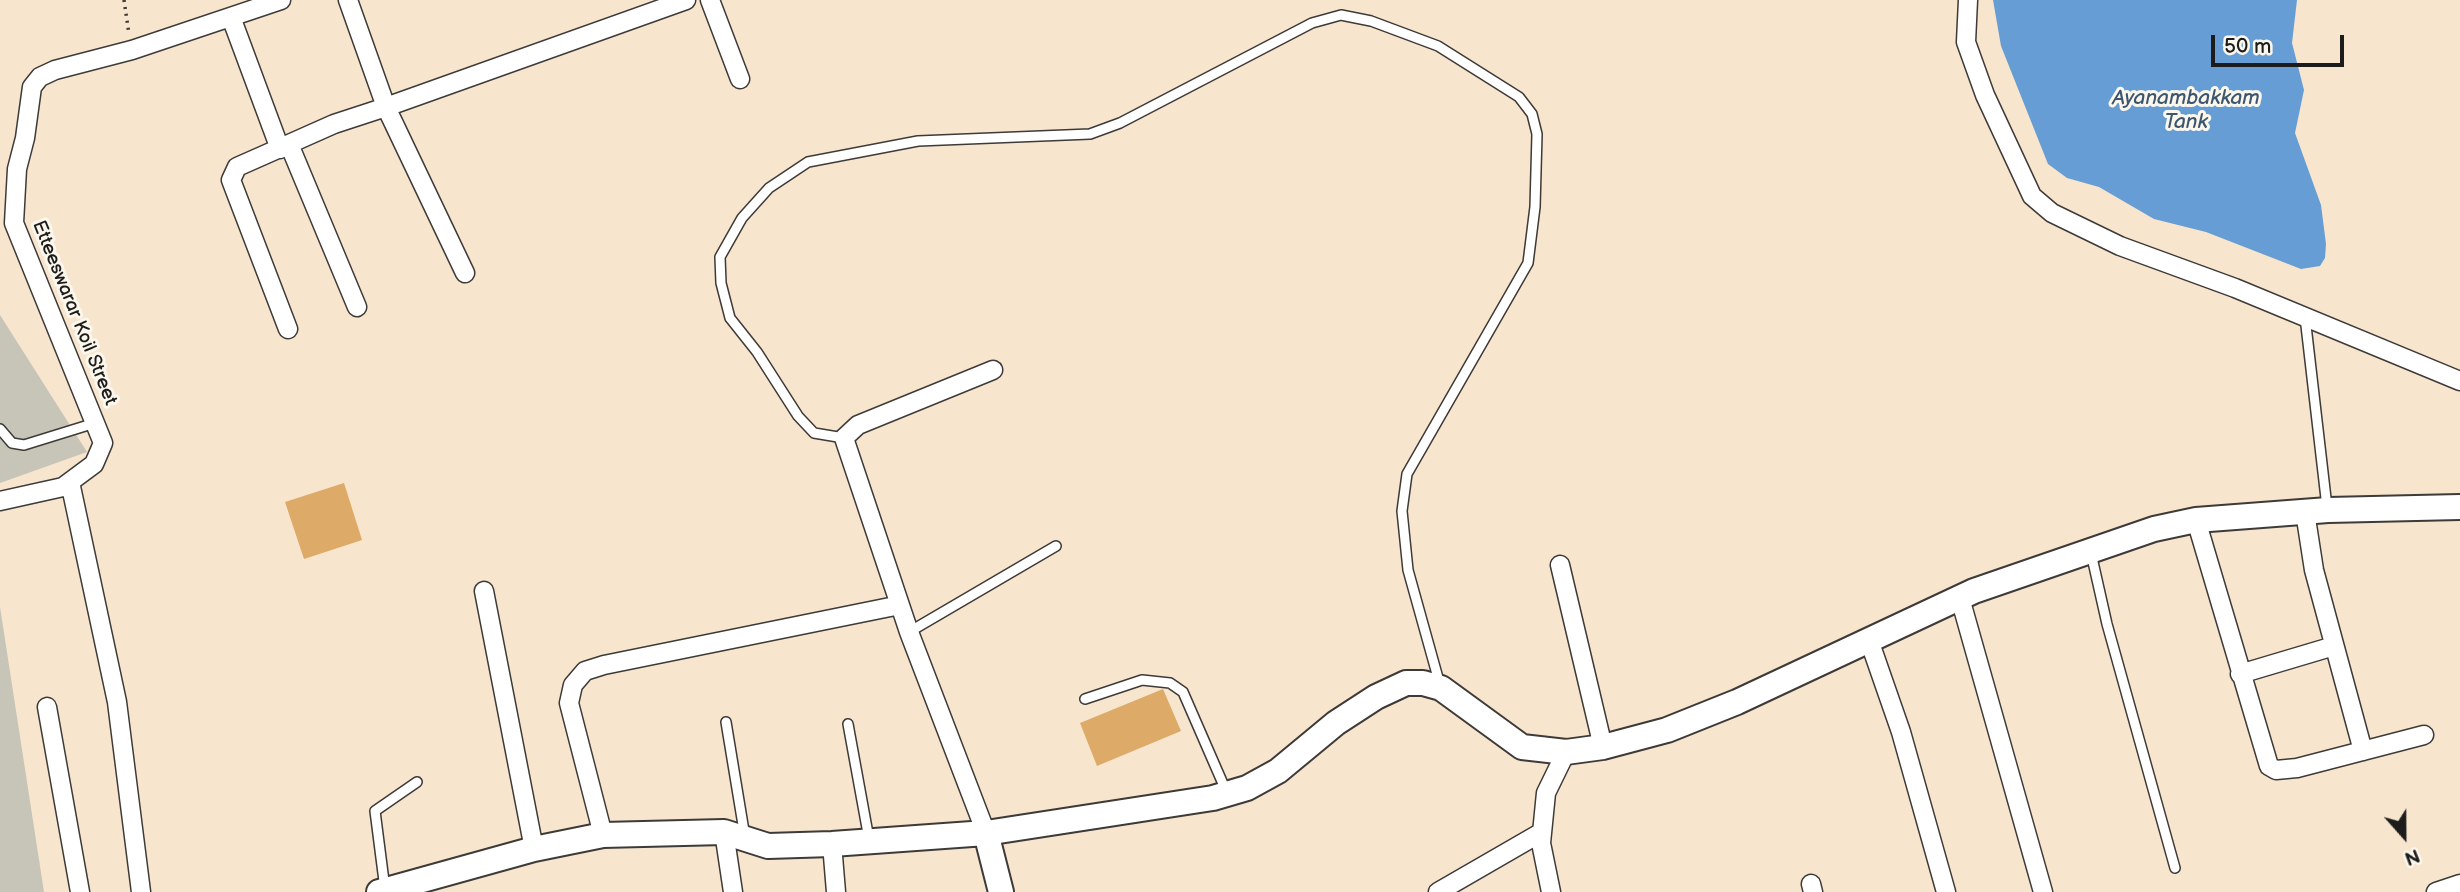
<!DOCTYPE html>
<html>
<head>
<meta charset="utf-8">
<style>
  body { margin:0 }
  #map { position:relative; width:2460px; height:892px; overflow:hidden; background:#f7e5ce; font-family:"Balsamiq Sans",sans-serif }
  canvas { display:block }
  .north { position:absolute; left:2369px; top:801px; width:70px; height:70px; -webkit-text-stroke:5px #fbf7ec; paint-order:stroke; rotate:159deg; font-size:19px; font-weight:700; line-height:28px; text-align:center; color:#1c1c1c }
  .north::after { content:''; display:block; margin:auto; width:24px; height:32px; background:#1c1c1c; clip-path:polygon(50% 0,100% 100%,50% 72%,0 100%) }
  .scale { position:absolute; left:2211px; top:35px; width:133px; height:32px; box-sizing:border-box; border:4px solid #1c1c1c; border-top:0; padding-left:9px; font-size:21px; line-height:24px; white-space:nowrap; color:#1c1c1c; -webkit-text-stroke:5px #fbf7ec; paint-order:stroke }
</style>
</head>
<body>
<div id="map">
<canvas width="2460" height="892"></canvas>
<div class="north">N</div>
<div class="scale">50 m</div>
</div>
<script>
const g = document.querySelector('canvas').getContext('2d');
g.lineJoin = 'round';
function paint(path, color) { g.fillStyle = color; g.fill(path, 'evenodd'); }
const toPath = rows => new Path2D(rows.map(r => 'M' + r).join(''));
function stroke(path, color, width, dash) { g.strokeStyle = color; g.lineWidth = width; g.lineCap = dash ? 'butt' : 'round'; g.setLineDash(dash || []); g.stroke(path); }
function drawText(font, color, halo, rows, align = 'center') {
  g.font = font + ' "Balsamiq Sans",sans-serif'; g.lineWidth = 6; g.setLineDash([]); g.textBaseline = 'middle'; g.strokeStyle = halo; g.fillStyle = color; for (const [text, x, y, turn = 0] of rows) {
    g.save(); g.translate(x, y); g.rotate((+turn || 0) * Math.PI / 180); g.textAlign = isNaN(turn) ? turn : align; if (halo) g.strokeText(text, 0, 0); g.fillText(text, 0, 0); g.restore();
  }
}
paint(toPath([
  [0,315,87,452,0,483],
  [0,607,44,892,0,892]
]), '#c7c4b8');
paint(toPath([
  [1993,0,2297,0,2292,43,2304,90,2295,133,2321,205,2326,244,2325,258,2320,266,2301,269,2206,232,2154,219,2099,187,2067,178,2048,164,2001,46]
]), '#669dd4');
paint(toPath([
  [344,483,362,540,304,559,285,502],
  [1163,689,1181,731,1097,766,1080,723]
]), '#deaa68');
const lane = toPath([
  [2305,317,2327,507],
  [0,429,12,443,24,445,95,423],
  [844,438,814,433,798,416,757,352,730,318,721,283,720,257,742,218,769,188,808,162,918,141,1090,134,1120,123,1312,23,1341,15,1371,21,1438,46,1519,97,1532,114,1537,134,1535,207,1528,263,1407,474,1402,511,1408,570,1440,685],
  [2091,553,2107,624,2175,868],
  [909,632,1056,546],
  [1085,699,1142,680,1170,683,1183,692,1227,793],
  [726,722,745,837],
  [848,724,869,839],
  [385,889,375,811,417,782]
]);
const street = toPath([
  [348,0,386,107,686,0],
  [710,0,740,79],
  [1968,0,1966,42,1985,95,2032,196,2052,213,2120,246,2235,288,2460,381],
  [231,17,280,149],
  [357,307,289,144,334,124,386,107,465,273],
  [288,329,231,180,237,167,289,144],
  [70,482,117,702,141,892],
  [0,501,63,487,94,464,103,443,14,223,17,169,25,138,32,87,40,77,55,70,132,50,281,0],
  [2305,512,2314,570,2363,751],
  [2196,520,2269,766,2276,770,2297,768,2424,735],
  [1560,565,1603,747],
  [484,591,534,849],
  [1960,598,2043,892],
  [1869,640,1901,732,1946,892],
  [2240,674,2334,646],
  [47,707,80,892],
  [724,832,733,892],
  [986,833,909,632,844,438,858,425,993,370],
  [603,835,569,703,573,685,585,671,604,665,900,605],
  [832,844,836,892],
  [1811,884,1813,892],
  [1438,892,1542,832],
  [1551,892,1541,843,1546,793,1566,752],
  [2436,892,2460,884]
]);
const secondary = toPath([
  [986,833,1001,892],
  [379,892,534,849,603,835,724,832,768,846,832,844,986,833,1213,798,1247,788,1278,771,1336,723,1376,697,1406,683,1423,683,1441,688,1522,747,1566,752,1603,747,1667,730,1737,702,1974,591,2154,529,2196,520,2328,510,2460,507]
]);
stroke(lane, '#3d3a37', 12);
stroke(street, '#3d3a37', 21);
stroke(secondary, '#3d3a37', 28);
stroke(toPath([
  [124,0,129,34]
]), '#3d3a37', 3.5, [2, 5]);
stroke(lane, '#fff', 9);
stroke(street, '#fff', 18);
stroke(secondary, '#fff', 24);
drawText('19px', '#1c1c1c', '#fbf7ec', [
  ["Etteeswarar Koil Street",74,313,68]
]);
drawText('italic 21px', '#3d566f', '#fbf7ec', [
  ["Ayanambakkam",2186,99],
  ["Tank",2186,123]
]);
</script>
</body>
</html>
